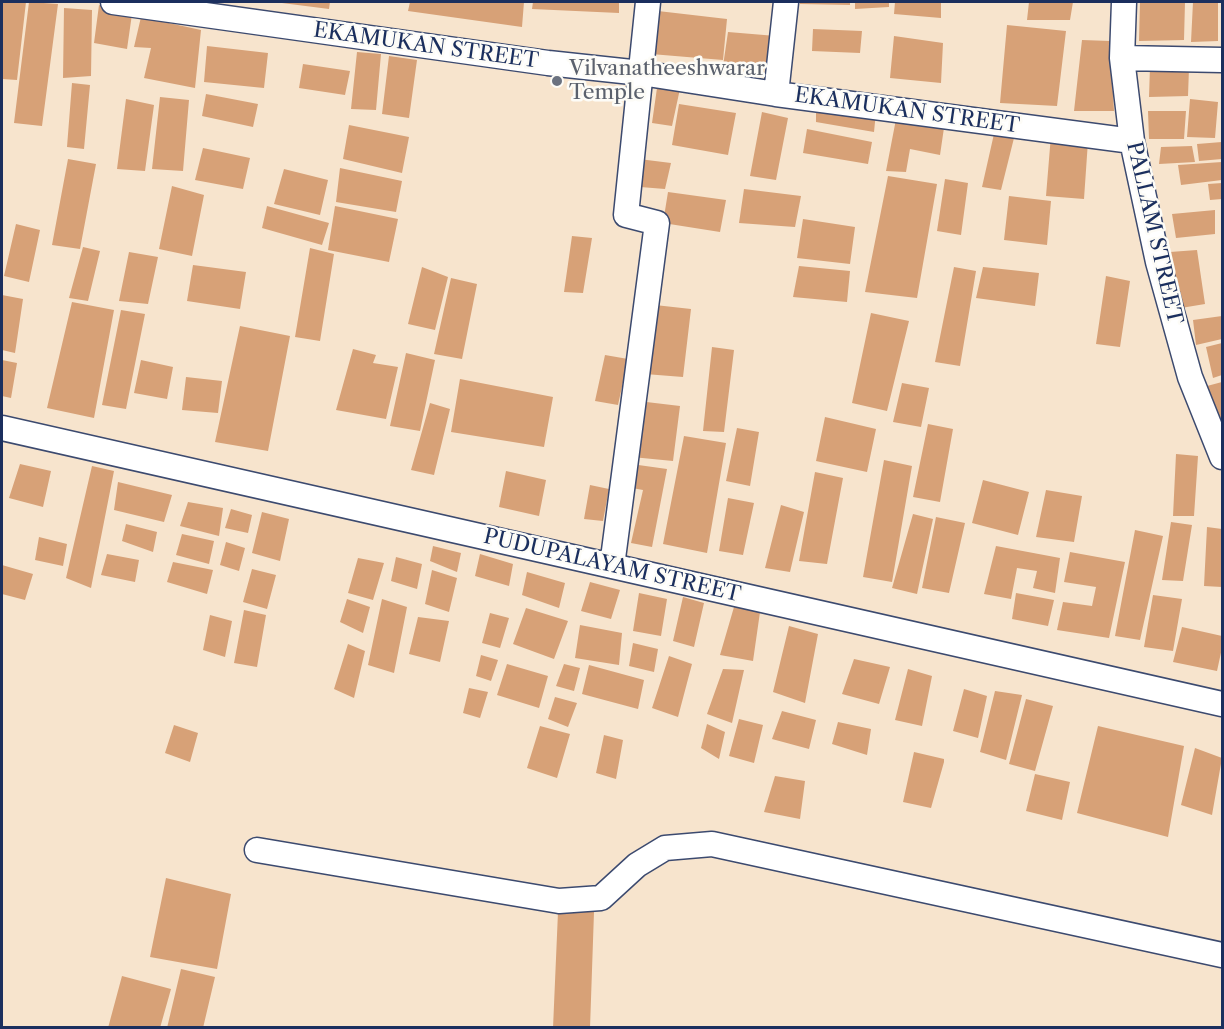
<!DOCTYPE html>
<html>
<head>
<meta charset="utf-8">
<style>
  body { margin:0 }
  #map { position:relative; width:1224px; height:1029px; overflow:hidden; background:#f7e4cd; font-family:"Libre Caslon Text",serif }
  canvas { display:block }
  .frame { position:absolute; inset:0; border:3px solid #1b2f5e; pointer-events:none }
</style>
</head>
<body>
<div id="map">
<canvas width="1224" height="1029"></canvas>
<div class="frame"></div>
</div>
<script>
const g = document.querySelector('canvas').getContext('2d');
g.lineJoin = 'round';
function paint(path, color) { g.fillStyle = color; g.fill(path, 'evenodd'); }
const toPath = rows => new Path2D(rows.map(r => 'M' + r).join(''));
function stroke(path, color, width, dash) { g.strokeStyle = color; g.lineWidth = width; g.lineCap = dash ? 'butt' : 'round'; g.setLineDash(dash || []); g.stroke(path); }
function drawText(font, color, halo, rows, align = 'center') {
  g.font = font + ' "Libre Caslon Text",serif'; g.lineWidth = 5; g.setLineDash([]); g.textBaseline = 'middle'; g.strokeStyle = halo; g.fillStyle = color; for (const [text, x, y, turn = 0] of rows) {
    g.save(); g.translate(x, y); g.rotate((+turn || 0) * Math.PI / 180); g.textAlign = isNaN(turn) ? turn : align; if (halo) g.strokeText(text, 0, 0); g.fillText(text, 0, 0); g.restore();
  }
}
paint(toPath([
  [2,2,26,2,17,80,2,79],
  [29,2,58,4,42,126,14,123],
  [282,2,330,2,329,9,282,3],
  [410,2,524,2,522,27,408,11],
  [533,2,619,2,619,13,532,9],
  [800,2,850,2,850,5,800,4],
  [855,2,889,2,889,7,855,9],
  [895,2,941,2,941,18,894,14],
  [1029,2,1073,2,1070,20,1027,20],
  [1140,2,1185,2,1184,40,1139,41],
  [1193,2,1218,2,1218,41,1191,42],
  [99,5,132,14,127,49,94,43],
  [64,8,92,10,91,76,63,78],
  [658,11,727,19,723,60,651,54],
  [141,17,201,30,195,88,144,78,151,48,134,47],
  [1007,25,1066,31,1057,106,1000,103],
  [813,29,862,31,860,53,812,51],
  [728,32,776,36,772,69,723,66],
  [894,36,943,43,941,83,890,78],
  [1082,40,1110,41,1114,111,1074,111],
  [207,46,268,53,264,88,204,82],
  [357,52,381,54,376,110,351,109],
  [389,56,417,60,409,118,382,114],
  [303,64,350,71,345,95,299,88],
  [1150,67,1189,68,1188,96,1149,97],
  [658,81,681,84,672,126,652,123],
  [72,83,90,85,84,149,67,147],
  [206,94,258,104,253,127,202,116],
  [160,97,189,100,183,171,152,169],
  [126,99,154,105,145,171,117,169],
  [1190,99,1218,102,1215,138,1187,137],
  [679,104,736,113,728,155,672,145],
  [816,104,876,112,874,132,816,122],
  [1148,111,1186,111,1184,139,1149,139],
  [762,112,788,118,776,180,750,176],
  [897,114,945,121,940,155,910,149,906,172,886,171],
  [349,125,409,137,402,173,343,159],
  [996,125,1016,130,1001,190,982,187],
  [807,129,872,142,868,164,803,153],
  [1051,135,1088,141,1084,199,1046,196],
  [1222,142,1222,159,1199,161,1197,144],
  [1192,146,1195,162,1159,164,1161,147],
  [203,148,250,158,243,189,195,180],
  [631,158,671,163,665,189,628,186],
  [68,159,96,164,80,249,52,245],
  [1222,162,1222,180,1181,185,1178,165],
  [340,168,402,181,396,212,336,202],
  [284,169,328,180,320,215,274,204],
  [888,176,937,184,917,298,865,292],
  [945,179,968,183,961,235,937,231],
  [1222,183,1222,199,1210,200,1208,184],
  [172,186,204,195,192,256,159,249],
  [744,189,801,196,795,227,739,223],
  [668,192,726,200,720,232,663,223],
  [1009,196,1051,201,1047,245,1004,240],
  [267,206,329,223,322,245,262,228],
  [335,206,398,219,389,262,328,250],
  [1215,210,1215,234,1176,238,1172,214],
  [803,219,855,227,850,264,797,258],
  [16,224,40,230,29,282,4,276],
  [572,236,592,238,583,293,564,292],
  [83,247,100,251,88,301,69,298],
  [310,248,334,254,320,341,295,337],
  [1197,250,1205,304,1181,308,1170,252],
  [129,252,158,257,148,304,119,301],
  [193,265,246,272,240,309,187,301],
  [799,266,850,271,847,302,793,297],
  [422,267,448,277,435,330,408,324],
  [954,267,976,271,960,366,935,362],
  [983,267,1039,273,1035,306,976,298],
  [1106,276,1130,281,1120,347,1096,344],
  [451,278,477,284,462,359,434,354],
  [2,295,23,299,15,353,2,350],
  [72,302,114,310,94,418,47,408],
  [655,305,691,309,683,377,645,374],
  [121,310,145,314,126,409,102,405],
  [871,313,909,321,887,411,852,403],
  [1222,316,1222,339,1196,345,1193,320],
  [240,326,290,336,268,451,215,442],
  [1222,343,1222,375,1213,378,1206,347],
  [712,347,734,350,724,432,703,431],
  [353,349,376,355,373,363,398,367,386,419,336,410],
  [406,353,435,360,420,431,390,426],
  [605,355,628,359,618,405,595,401],
  [2,360,17,363,11,398,2,396],
  [141,360,173,367,167,399,134,393],
  [186,377,222,381,218,413,182,410],
  [460,379,553,397,544,447,451,432],
  [1222,382,1222,427,1207,386],
  [902,383,929,388,921,427,893,422],
  [638,401,680,406,673,461,632,457],
  [430,403,450,409,434,475,411,470],
  [825,417,876,429,867,472,816,461],
  [928,424,953,429,940,502,913,497],
  [737,428,759,432,750,486,726,481],
  [684,436,726,443,707,553,663,544],
  [1176,454,1198,456,1194,516,1173,516],
  [884,460,912,466,892,582,863,577],
  [624,463,667,469,652,547,631,543,643,490,621,486],
  [20,464,51,471,43,507,9,498],
  [92,466,114,471,91,588,66,578],
  [506,471,546,480,539,516,499,507],
  [815,472,843,478,827,564,799,561],
  [983,480,1029,492,1018,535,972,523],
  [118,482,172,495,164,522,114,510],
  [590,485,609,489,603,521,584,519],
  [1046,490,1082,496,1074,542,1036,537],
  [728,498,754,503,743,555,719,551],
  [188,502,223,508,219,536,180,526],
  [781,505,804,512,790,572,765,568],
  [231,509,252,515,248,533,225,528],
  [262,512,289,519,280,561,252,553],
  [913,514,933,519,917,594,892,588],
  [936,517,965,523,949,593,922,588],
  [1171,522,1192,525,1183,581,1162,580],
  [126,524,157,532,153,552,122,541],
  [1207,527,1222,529,1222,587,1204,586],
  [1135,530,1163,536,1140,640,1115,636],
  [182,534,214,541,209,564,176,555],
  [39,537,67,544,63,566,35,560],
  [226,542,245,548,239,571,220,565],
  [433,546,461,553,457,572,430,561],
  [996,546,1060,558,1055,593,1033,588,1037,571,1017,568,1011,599,984,594],
  [1070,552,1125,562,1109,638,1057,630,1063,602,1092,606,1096,587,1064,582],
  [107,554,139,560,135,582,101,575],
  [480,554,513,564,509,586,475,576],
  [396,557,422,564,417,589,391,581],
  [358,558,384,563,373,600,348,593],
  [173,562,213,570,207,594,167,582],
  [2,565,33,574,25,600,2,594],
  [252,569,276,575,267,609,243,602],
  [432,570,457,578,449,612,425,604],
  [527,572,565,583,559,608,522,595],
  [590,582,620,590,611,619,581,611],
  [639,593,667,599,661,636,633,631],
  [1016,593,1054,600,1048,626,1012,619],
  [1153,595,1182,599,1173,651,1144,647],
  [683,597,704,603,694,647,673,641],
  [347,599,370,607,363,633,340,622],
  [382,599,407,607,394,673,368,665],
  [734,607,760,612,753,661,720,655],
  [526,608,568,621,554,659,513,644],
  [244,610,266,615,257,667,234,663],
  [490,613,509,618,500,648,482,643],
  [210,615,232,621,225,657,203,650],
  [418,617,449,621,440,662,409,654],
  [580,625,622,633,619,665,575,658],
  [789,626,818,634,805,703,773,692],
  [1182,627,1222,636,1222,648,1217,671,1173,662],
  [633,643,658,649,654,672,629,666],
  [348,644,365,651,354,698,334,689],
  [481,655,498,660,491,681,476,676],
  [669,656,692,664,678,717,652,708],
  [854,659,890,667,879,704,842,694],
  [507,664,548,676,539,708,497,695],
  [564,664,580,668,574,691,556,686],
  [589,665,644,680,638,709,582,694],
  [723,669,744,670,732,723,707,714],
  [908,669,932,676,922,726,895,720],
  [469,688,488,692,480,718,463,713],
  [964,689,987,696,978,738,953,731],
  [995,691,1022,695,1006,760,980,752],
  [555,697,577,703,568,727,548,719],
  [1026,699,1053,706,1035,771,1009,764],
  [782,711,816,720,809,749,772,739],
  [739,719,763,725,754,763,729,756],
  [838,722,871,729,867,755,832,744],
  [707,724,725,732,719,759,701,748],
  [174,725,198,733,190,762,165,753],
  [540,726,570,734,557,778,527,768],
  [1098,726,1184,746,1168,837,1077,813],
  [604,735,623,740,616,779,596,773],
  [1195,748,1222,758,1212,815,1181,805],
  [914,752,944,759,944,762,931,808,903,802],
  [1035,774,1070,782,1062,820,1026,811],
  [775,776,805,781,800,819,764,812],
  [166,878,231,894,217,969,150,957],
  [558,912,594,912,590,1028,553,1028],
  [181,969,215,977,203,1028,167,1028],
  [122,976,171,989,160,1028,108,1028]
]), '#d7a177');
const minor = toPath([
  [113,2,548,63,641,73,776,94,1132,141],
  [1124,2,1122,58,1132,141,1158,262,1190,377,1222,457],
  [1122,58,1222,60],
  [776,94,786,2],
  [2,428,1222,704],
  [612,566,657,223,626,215,648,2],
  [257,850,559,901,601,898,637,865,665,848,712,844,1222,955]
]);
stroke(minor, '#3c4a6f', 27);
stroke(minor, '#fff', 24);
for (const [x, y, r, color] of [
  [557,81,6,"#6b7280"]
]) { const dot = new Path2D(); dot.arc(x, y, r, 0, 2 * Math.PI); g.fillStyle = color; g.fill(dot); stroke(dot, '#fdfcf7', 2); }
drawText('21px', '#1b2f5e', '#fdfcf7', [
  ["EKAMUKAN STREET",426,46,8],
  ["EKAMUKAN STREET",907,111,8],
  ["PALLAM STREET",1154,233,77],
  ["PUDUPALAYAM STREET",612,566,13]
]);
drawText('21px', '#5b616d', '#fdfcf7', [
  ["Vilvanatheeshwarar",569,69],
  ["Temple",569,93]
], 'left');
</script>
</body>
</html>
